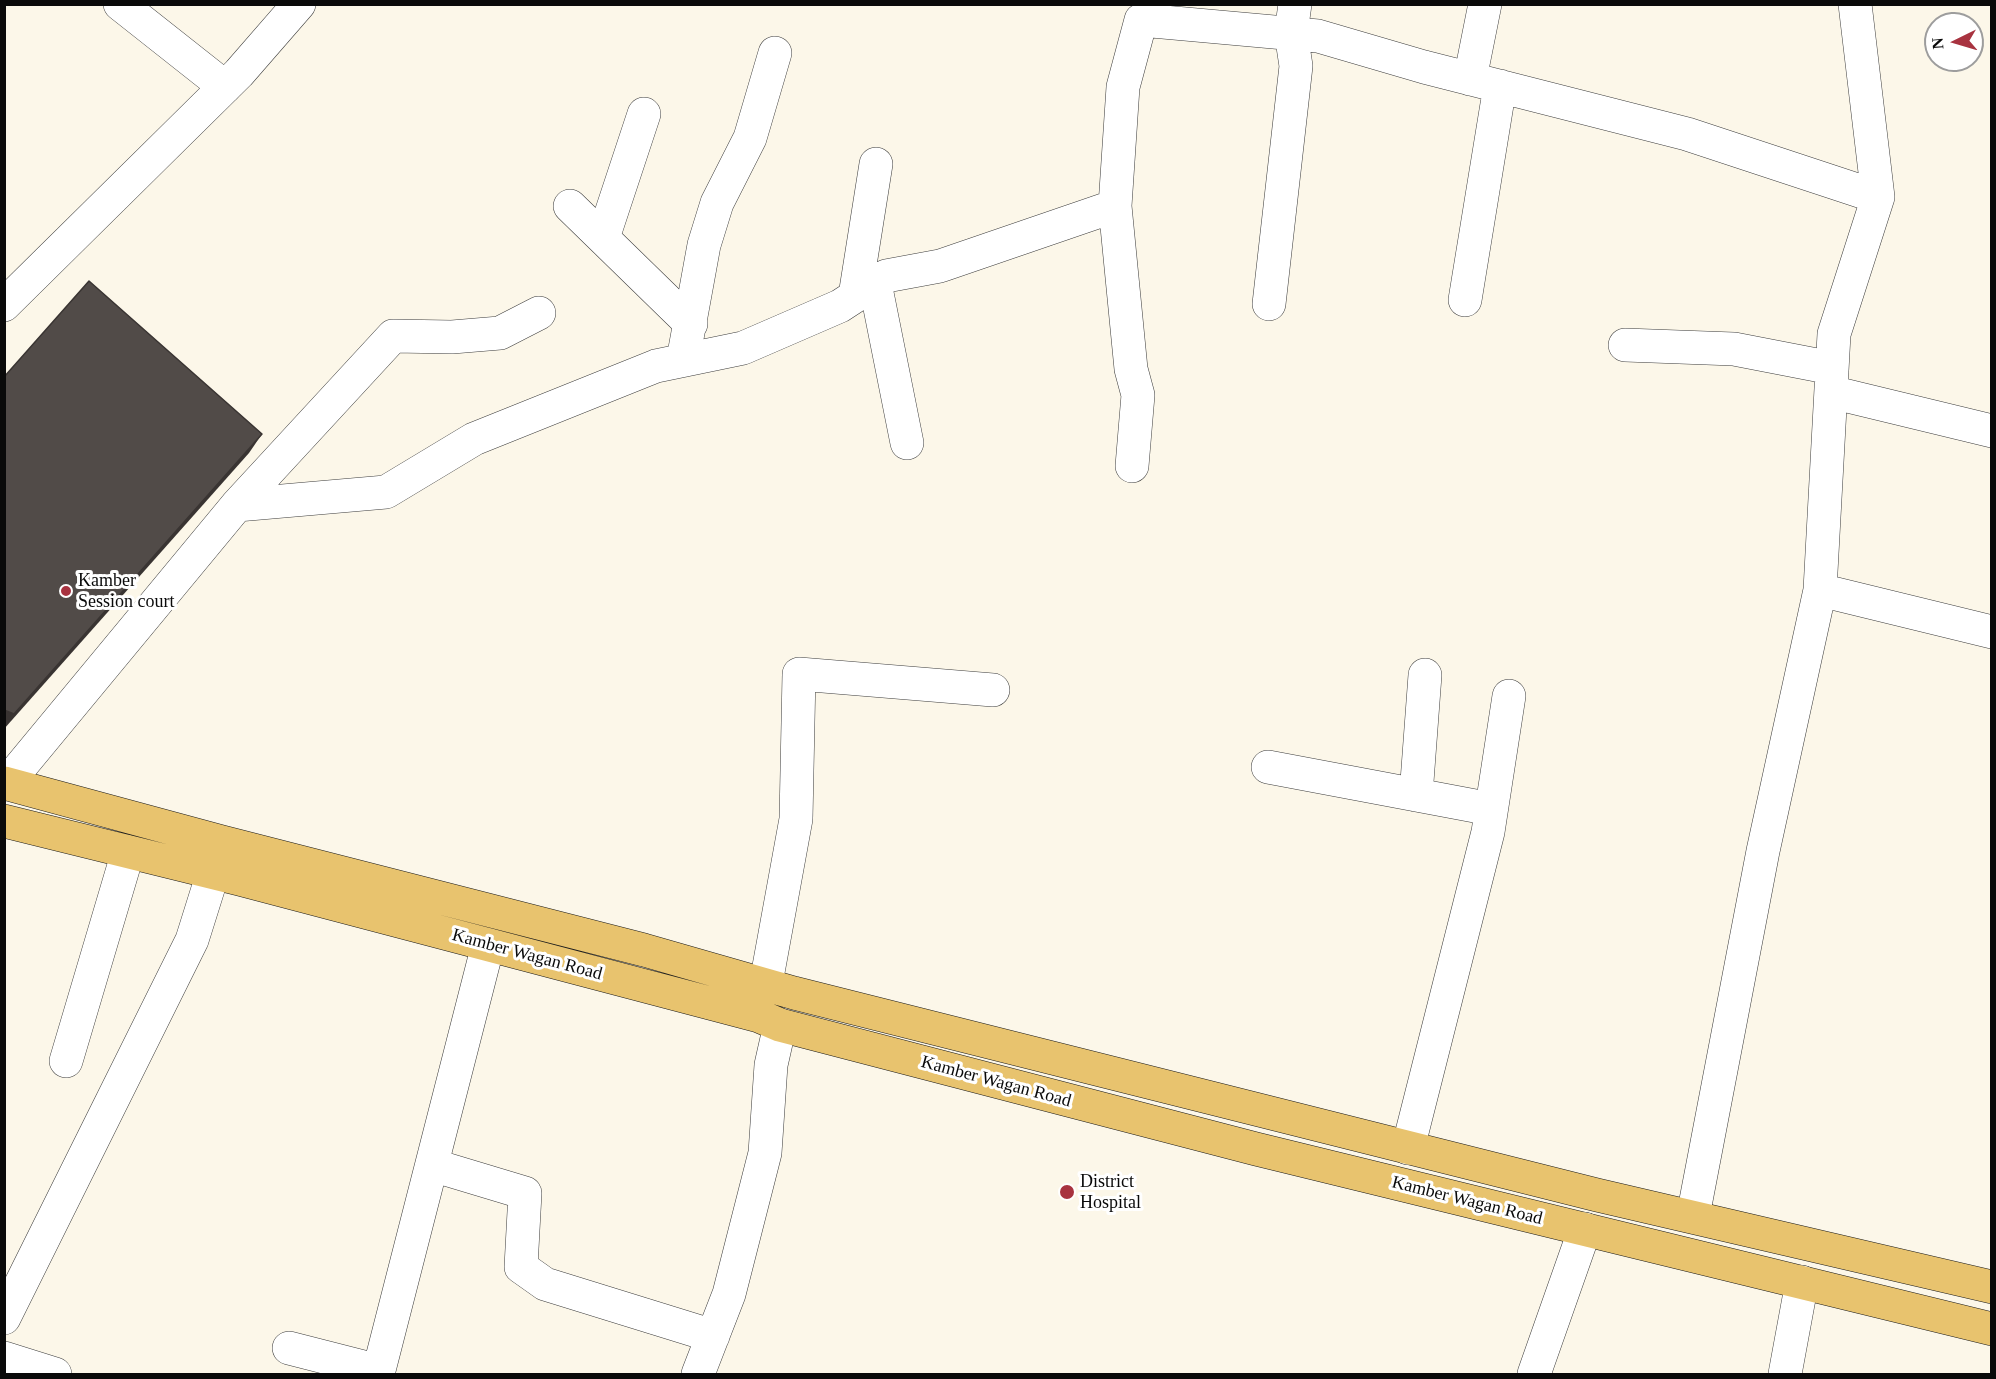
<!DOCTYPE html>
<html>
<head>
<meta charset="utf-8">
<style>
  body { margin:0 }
  #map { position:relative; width:1996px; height:1379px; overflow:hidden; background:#fcf7e9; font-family:"Times New Roman",serif }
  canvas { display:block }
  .frame { position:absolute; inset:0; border:6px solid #0a0a0a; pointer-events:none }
  .north { position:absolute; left:1924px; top:12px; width:60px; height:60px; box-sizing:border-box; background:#fff; border:2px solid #9d9d9d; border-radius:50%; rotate:265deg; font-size:16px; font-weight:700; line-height:24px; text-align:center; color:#0a0a0a }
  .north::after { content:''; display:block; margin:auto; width:21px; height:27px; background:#a83340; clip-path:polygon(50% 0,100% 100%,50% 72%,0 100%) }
</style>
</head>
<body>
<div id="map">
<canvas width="1996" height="1379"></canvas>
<div class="frame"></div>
<div class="north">N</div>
</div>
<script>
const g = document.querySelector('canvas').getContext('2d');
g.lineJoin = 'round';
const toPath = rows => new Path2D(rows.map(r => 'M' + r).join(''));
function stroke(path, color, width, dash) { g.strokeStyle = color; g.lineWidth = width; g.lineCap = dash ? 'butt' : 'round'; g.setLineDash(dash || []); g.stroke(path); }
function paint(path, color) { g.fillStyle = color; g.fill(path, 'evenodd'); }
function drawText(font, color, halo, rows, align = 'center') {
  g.font = font + ' "Times New Roman",serif'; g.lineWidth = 6; g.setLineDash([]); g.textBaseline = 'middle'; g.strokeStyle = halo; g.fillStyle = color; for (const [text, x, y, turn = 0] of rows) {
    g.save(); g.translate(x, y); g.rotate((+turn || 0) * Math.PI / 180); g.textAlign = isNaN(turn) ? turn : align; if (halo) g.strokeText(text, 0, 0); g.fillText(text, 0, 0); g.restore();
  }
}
const minor = toPath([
  [120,4,225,87],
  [1470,79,1485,4],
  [570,206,691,324],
  [603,238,644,114],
  [875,283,907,443],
  [855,296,876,164],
  [1465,300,1500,86],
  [1269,304,1296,66,1291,33,1295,4],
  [4,305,239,73,299,4],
  [1625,345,1734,349,1832,368],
  [683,360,704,245,717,203,750,138,775,53],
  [1831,392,1992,431],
  [1132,466,1138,395,1131,369,1115,206,1123,87,1141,20,1318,36,1424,67,1687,134,1878,197],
  [237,505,386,492,474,439,656,366,743,348,840,306,886,276,940,266,1115,206],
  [1820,590,1992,632],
  [1268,767,1491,809],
  [7,783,237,505,393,336,452,337,500,333,539,313],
  [1416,795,1425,675],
  [766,983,796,819,799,674,993,690],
  [66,1061,128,852],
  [1408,1148,1488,832,1509,696],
  [432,1165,525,1193,521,1267,545,1284,713,1336],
  [1693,1216,1763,851,1820,590,1834,334,1878,197,1855,4],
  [4,1318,192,940,213,873],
  [289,1348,379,1371],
  [4,1358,55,1374],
  [378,1374,488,945],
  [698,1374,729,1294,765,1153,771,1065,780,1025],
  [1534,1374,1585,1229],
  [1785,1374,1802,1282]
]);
const major = toPath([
  [4,783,222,842,644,950,794,993,1597,1195,1992,1287],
  [4,821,239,879,759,1016,780,1025,1256,1149,1992,1329]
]);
stroke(minor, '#3d3d3d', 34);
stroke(major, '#1b1b1b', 34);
stroke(minor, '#fff', 33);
stroke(major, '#e8c36e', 33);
paint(toPath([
  [262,434,249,453,4,729,4,710]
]), '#393432');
const building = toPath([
  [89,281,262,434,14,714,4,710,4,377,89,281]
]);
paint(building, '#514b48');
stroke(building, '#393432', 1.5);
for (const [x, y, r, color] of [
  [66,591,6,"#a83340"],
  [1067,1192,8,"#a83340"]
]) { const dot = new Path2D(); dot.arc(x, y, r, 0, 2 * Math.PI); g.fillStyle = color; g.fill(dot); stroke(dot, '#fff', 2); }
drawText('18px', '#0a0a0a', '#fff', [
  ["Kamber",78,581],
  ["Session court",78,602],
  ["District",1080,1182],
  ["Hospital",1080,1203]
], 'left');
drawText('18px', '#0a0a0a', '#fff', [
  ["Kamber Wagan Road",527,955,15],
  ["Kamber Wagan Road",996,1082,15],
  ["Kamber Wagan Road",1467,1201,14]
]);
</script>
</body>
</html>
